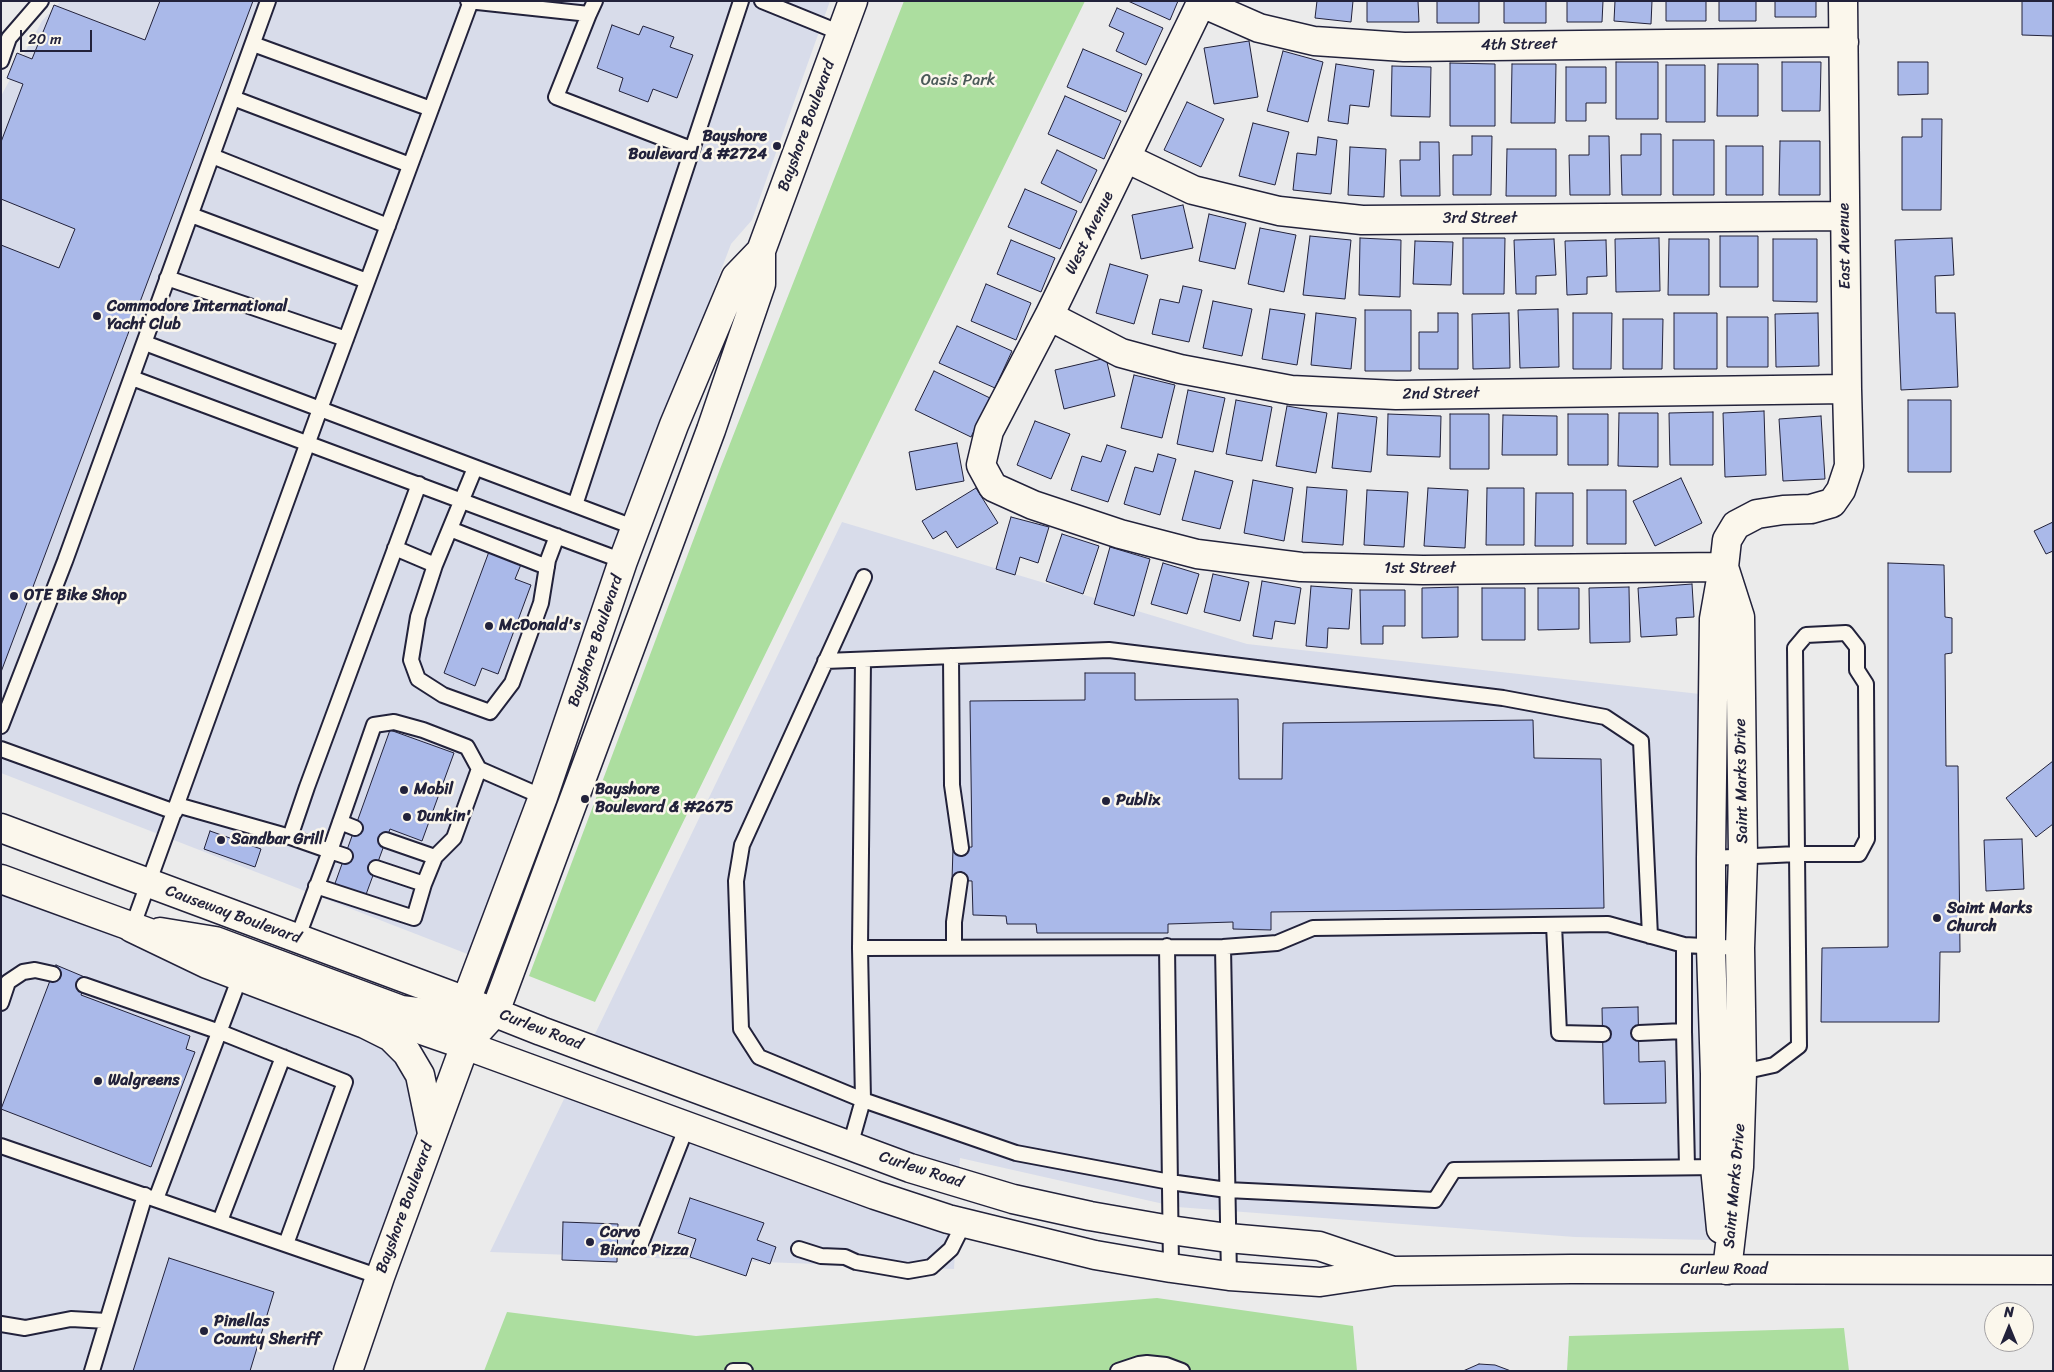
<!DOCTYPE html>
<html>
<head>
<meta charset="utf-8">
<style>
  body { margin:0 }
  #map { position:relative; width:2054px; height:1372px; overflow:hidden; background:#ebebeb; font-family:Sriracha,sans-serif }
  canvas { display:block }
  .frame { position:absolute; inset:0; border:2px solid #22223b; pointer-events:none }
  .north { position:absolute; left:1984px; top:1302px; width:50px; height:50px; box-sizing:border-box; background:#fbf7ec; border:1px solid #a4a2a5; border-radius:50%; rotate:0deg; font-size:14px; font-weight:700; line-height:20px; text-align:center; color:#22223b }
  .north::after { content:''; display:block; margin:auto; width:18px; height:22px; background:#22223b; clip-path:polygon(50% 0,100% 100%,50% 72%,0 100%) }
  .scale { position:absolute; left:20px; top:30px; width:72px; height:22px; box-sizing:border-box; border:2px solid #22223b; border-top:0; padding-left:6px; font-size:15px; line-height:18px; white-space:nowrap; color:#22223b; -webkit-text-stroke:4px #fbf7ec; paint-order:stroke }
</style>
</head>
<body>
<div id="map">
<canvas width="2054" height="1372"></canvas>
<div class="frame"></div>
<div class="north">N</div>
<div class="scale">20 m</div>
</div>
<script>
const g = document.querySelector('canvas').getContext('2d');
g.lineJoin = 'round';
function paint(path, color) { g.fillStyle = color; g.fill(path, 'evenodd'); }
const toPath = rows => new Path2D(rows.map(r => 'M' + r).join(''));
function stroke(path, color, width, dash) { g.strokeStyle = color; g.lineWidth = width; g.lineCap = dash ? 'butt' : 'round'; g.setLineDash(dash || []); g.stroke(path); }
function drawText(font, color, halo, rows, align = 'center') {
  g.font = font + ' Sriracha,sans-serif'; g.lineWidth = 5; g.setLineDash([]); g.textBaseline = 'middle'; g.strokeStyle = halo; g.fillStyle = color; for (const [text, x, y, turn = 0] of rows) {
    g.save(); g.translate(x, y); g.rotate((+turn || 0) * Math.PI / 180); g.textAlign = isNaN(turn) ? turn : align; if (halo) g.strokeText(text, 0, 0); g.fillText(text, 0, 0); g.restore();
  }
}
paint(toPath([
  [61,1,830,1,752,220,731,244,612,556,530,794,470,955,1,773,1,96,42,21],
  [842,522,1247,644,1700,694,1702,1167,1711,1240,1575,1237,1177,1207,960,1158,959,1168,914,1154,594,1036],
  [1,894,117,937,118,939,129,941,203,978,361,1036,385,1049,399,1062,408,1080,419,1132,335,1371,1,1371],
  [565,1097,871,1209,956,1235,954,1269,490,1252]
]), '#d8dcea');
paint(toPath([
  [904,1,1085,1,595,1002,529,976,720,469],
  [1157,1298,1353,1326,1357,1371,484,1371,507,1312,696,1336],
  [1844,1328,1849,1371,1567,1371,1569,1336]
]), '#acde9f');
const building = toPath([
  [160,1,253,1,1,672,1,245,59,268,75,229,1,199,1,142,23,84,7,78,17,53,32,59,54,5,145,40,160,1],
  [1128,1,1178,1,1170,20,1128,1],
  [1317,1,1353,1,1351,22,1315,18,1317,1],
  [1367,1,1418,1,1419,22,1367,22,1367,1],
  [1437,1,1479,1,1479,23,1437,23,1437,1],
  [1504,1,1546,1,1546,23,1504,23,1504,1],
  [1567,1,1603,1,1602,22,1567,22,1567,1],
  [1615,1,1652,1,1651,24,1614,21,1615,1],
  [1666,1,1706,1,1706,21,1666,21,1666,1],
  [1719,1,1756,1,1756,21,1719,21,1719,1],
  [1775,1,1816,1,1816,17,1775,17,1775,1],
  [2022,1,2053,1,2053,36,2022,35,2022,1],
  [1117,8,1163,28,1146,65,1116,51,1124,33,1109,26,1117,8],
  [612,25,639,35,643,26,674,37,670,47,693,55,677,98,653,89,648,102,619,91,623,78,597,68,612,25],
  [1249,41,1258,97,1214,104,1204,48,1249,41],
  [1083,49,1142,74,1126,112,1067,87,1083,49],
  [1283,51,1323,62,1308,122,1267,111,1283,51],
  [1616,62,1658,62,1658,119,1616,119,1616,62],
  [1782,62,1821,62,1820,111,1782,111,1782,62],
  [1898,62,1928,62,1928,94,1898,95,1898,62],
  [1450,63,1495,64,1495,126,1450,126,1450,63],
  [1336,64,1374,70,1369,107,1350,105,1348,124,1328,121,1336,64],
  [1512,64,1556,64,1555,123,1511,123,1512,64],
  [1718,64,1758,64,1758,116,1717,116,1718,64],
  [1666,65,1705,65,1705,122,1666,122,1666,65],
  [1392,66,1431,67,1430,117,1391,116,1392,66],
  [1566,67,1606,67,1606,103,1586,103,1586,121,1566,121,1566,67],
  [1065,96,1121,121,1104,159,1048,134,1065,96],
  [1187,102,1224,119,1201,167,1164,150,1187,102],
  [1922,119,1942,119,1941,210,1902,210,1902,137,1922,137,1922,119],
  [1253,123,1289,132,1275,185,1239,176,1253,123],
  [1641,134,1661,134,1661,195,1622,195,1621,155,1641,155,1641,134],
  [1472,136,1492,136,1491,195,1453,195,1453,155,1472,155,1472,136],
  [1589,136,1609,136,1610,195,1570,195,1569,155,1589,155,1589,136],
  [1318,137,1337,140,1331,194,1293,190,1297,153,1316,155,1318,137],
  [1673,140,1714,140,1714,195,1673,195,1673,140],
  [1780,141,1820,141,1820,195,1779,195,1780,141],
  [1420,142,1439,142,1440,196,1401,196,1400,160,1420,160,1420,142],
  [1726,146,1763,146,1763,195,1726,195,1726,146],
  [1350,147,1386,149,1384,197,1348,195,1350,147],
  [1507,149,1556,149,1556,196,1506,196,1507,149],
  [1057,150,1097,170,1081,203,1041,183,1057,150],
  [1025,189,1077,211,1060,249,1008,227,1025,189],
  [1183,205,1193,248,1141,259,1132,215,1183,205],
  [1209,214,1246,223,1235,269,1199,261,1209,214],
  [1260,228,1296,235,1284,292,1248,284,1260,228],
  [1310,236,1351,240,1345,299,1303,295,1310,236],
  [1720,236,1758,236,1758,287,1720,287,1720,236],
  [1360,238,1401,240,1400,297,1359,295,1360,238],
  [1463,238,1505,238,1504,294,1463,294,1463,238],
  [1659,238,1660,291,1616,292,1615,239,1659,238],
  [1952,238,1954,275,1935,276,1936,313,1955,313,1958,387,1901,390,1895,240,1952,238],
  [1554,239,1556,275,1536,276,1536,294,1516,294,1514,240,1554,239],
  [1669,239,1709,239,1709,295,1668,295,1669,239],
  [1773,239,1817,239,1817,302,1773,301,1773,239],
  [1011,240,1055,258,1041,292,997,274,1011,240],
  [1606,240,1607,276,1587,277,1587,294,1567,295,1565,241,1606,240],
  [1415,241,1453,242,1451,285,1413,284,1415,241],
  [1110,264,1148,275,1134,324,1096,313,1110,264],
  [986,284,1031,303,1016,340,971,321,986,284],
  [1183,286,1202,290,1189,342,1152,334,1160,299,1179,303,1183,286],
  [1213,301,1252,309,1242,356,1203,348,1213,301],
  [1270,309,1305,314,1297,365,1262,359,1270,309],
  [1558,309,1559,367,1520,368,1518,310,1558,309],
  [1365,310,1411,310,1411,371,1365,371,1365,310],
  [1316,313,1356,318,1351,369,1311,365,1316,313],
  [1438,313,1458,313,1458,369,1419,369,1419,332,1438,332,1438,313],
  [1509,313,1510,368,1473,369,1472,314,1509,313],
  [1573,313,1612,313,1611,369,1573,369,1573,313],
  [1674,313,1717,313,1717,369,1674,369,1674,313],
  [1818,313,1819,366,1776,367,1775,314,1818,313],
  [1727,317,1768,317,1768,367,1727,367,1727,317],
  [1623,319,1663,319,1662,369,1623,369,1623,319],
  [957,326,1012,351,995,388,939,363,957,326],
  [1106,358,1115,396,1064,409,1055,370,1106,358],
  [934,371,990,398,971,437,915,410,934,371],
  [1134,375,1175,385,1162,438,1121,428,1134,375],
  [1188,390,1225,398,1213,452,1177,444,1188,390],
  [1236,400,1272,407,1262,461,1226,454,1236,400],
  [1908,400,1951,400,1951,472,1908,472,1908,400],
  [1287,406,1327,413,1316,473,1276,466,1287,406],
  [1764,411,1766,475,1725,477,1723,413,1764,411],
  [1713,412,1713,465,1670,465,1669,413,1713,412],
  [1338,413,1377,417,1371,472,1332,468,1338,413],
  [1619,413,1658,413,1658,467,1618,466,1619,413],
  [1388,414,1441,416,1440,457,1387,455,1388,414],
  [1450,414,1489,414,1489,469,1450,469,1450,414],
  [1568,414,1608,414,1608,465,1568,465,1568,414],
  [1503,415,1557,416,1557,455,1502,455,1503,415],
  [1821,416,1825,479,1783,481,1779,419,1821,416],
  [1035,421,1070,434,1051,479,1017,465,1035,421],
  [957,443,964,481,916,490,909,452,957,443],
  [1107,445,1126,451,1108,502,1071,490,1082,456,1101,462,1107,445],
  [1158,454,1176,459,1160,515,1124,504,1135,467,1153,472,1158,454],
  [1195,471,1233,481,1220,529,1182,520,1195,471],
  [1681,478,1702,523,1655,546,1633,501,1681,478],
  [1253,480,1293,488,1284,541,1244,533,1253,480],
  [1307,487,1347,490,1343,545,1302,542,1307,487],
  [976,488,998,523,957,548,946,531,933,539,922,521,976,488],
  [1428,488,1468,490,1465,548,1424,546,1428,488],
  [1487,488,1524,488,1524,545,1486,545,1487,488],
  [1367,490,1408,492,1404,547,1364,545,1367,490],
  [1587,490,1626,490,1626,544,1587,544,1587,490],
  [1536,493,1573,493,1573,546,1535,546,1536,493],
  [1011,517,1049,527,1038,563,1020,557,1015,575,996,569,1011,517],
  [2053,522,2053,551,2046,554,2034,531,2053,522],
  [1062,534,1099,546,1083,594,1046,581,1062,534],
  [1110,547,1150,559,1134,616,1094,604,1110,547],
  [490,549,522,562,515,579,531,585,498,674,482,668,475,686,444,673,490,549],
  [1163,563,1199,574,1187,614,1151,604,1163,563],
  [1888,563,1944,565,1945,617,1952,618,1952,653,1945,654,1946,766,1958,766,1960,952,1940,952,1939,1022,1821,1022,1822,948,1888,947,1888,563],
  [1213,574,1249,582,1240,621,1204,612,1213,574],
  [1262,581,1301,588,1295,624,1275,621,1272,639,1253,636,1262,581],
  [1692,584,1694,617,1676,618,1677,635,1641,637,1638,588,1692,584],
  [1311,586,1352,589,1349,629,1328,628,1327,648,1306,646,1311,586],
  [1458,587,1458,637,1422,638,1422,588,1458,587],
  [1629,587,1630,642,1590,643,1589,588,1629,587],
  [1482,588,1525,588,1525,640,1482,640,1482,588],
  [1538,588,1579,588,1579,629,1538,630,1538,588],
  [1360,590,1405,590,1405,626,1383,626,1383,644,1361,644,1360,590],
  [1085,673,1135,673,1135,700,1238,699,1239,779,1282,779,1283,723,1533,720,1534,758,1601,759,1604,908,1271,912,1271,930,1233,929,1233,922,1168,924,1168,933,1037,933,1036,924,1007,924,1006,916,973,915,972,881,952,880,953,848,972,847,970,701,1085,700,1085,673],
  [390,730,454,753,422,841,390,829,364,900,333,889,390,730],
  [2053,761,2053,824,2036,837,2006,798,2053,761],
  [210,831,261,849,255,867,204,849,210,831],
  [2022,839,2024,889,1986,891,1984,840,2022,839],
  [56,965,87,978,81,995,190,1036,186,1049,195,1052,151,1167,1,1109,56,965],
  [1638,1007,1639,1062,1665,1061,1666,1103,1604,1104,1602,1008,1638,1007],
  [690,1198,764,1223,757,1240,776,1247,770,1264,752,1258,746,1276,690,1257,696,1239,678,1233,690,1198],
  [563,1222,618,1224,617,1262,562,1260,563,1222],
  [169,1258,274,1292,250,1371,133,1371,169,1258],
  [1479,1364,1495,1365,1511,1371,1463,1371,1479,1364]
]);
paint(building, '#aab9e9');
stroke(building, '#22223b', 1);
const service = toPath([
  [468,1,589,14,595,1],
  [762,1,841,33],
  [589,14,556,97,691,149],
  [253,44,431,109],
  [1,61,9,38,41,1],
  [233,98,410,165],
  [212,156,388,226],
  [191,215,367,281],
  [167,278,346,339],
  [145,343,636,528],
  [132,378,623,561],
  [475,468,435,565,418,617,411,660,418,679,443,695,490,712,512,683,541,603,548,560,557,536],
  [575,505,741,1],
  [450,529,547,567],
  [395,548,435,565],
  [864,577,742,845,736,881,741,1029,759,1057,863,1100,1016,1153,1170,1182,1227,1190,1435,1200,1454,1170,1719,1167],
  [951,656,952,785,961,848],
  [825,661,1109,650,1503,698,1605,717,1641,741,1650,936],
  [1,726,65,561,268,1],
  [1,749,175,812],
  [177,805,290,837,307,787,419,484],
  [340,822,355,828],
  [290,837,330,851,297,939],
  [386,840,435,857],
  [345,856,330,851,374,725,394,722,423,730,467,747,479,769,543,797],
  [1711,858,1797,854,1795,648,1806,635,1846,633,1857,647,1857,670,1866,684,1867,839,1859,854,1797,854,1799,1046,1774,1065,1742,1072],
  [376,868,424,884],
  [316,886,414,918,424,884,435,857,454,838,479,769],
  [1554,925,1559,1033,1603,1034],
  [132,928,320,409,471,1],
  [1167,946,1171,1268],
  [954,947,954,922,960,880],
  [1223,947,1229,1276],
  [860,948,863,660],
  [84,985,220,1032,345,1082,286,1244],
  [1,1003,8,982,23,972,35,970,53,974],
  [1684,1031,1687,1167],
  [1639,1033,1684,1031,1684,945],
  [1,1146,380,1277],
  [850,1146,863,1100,860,948,1223,947,1277,943,1313,928,1608,924,1684,945,1740,948],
  [156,1199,240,977],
  [220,1221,283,1057],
  [640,1246,687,1126],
  [799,1249,821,1256,845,1257,856,1262,908,1271,931,1267,951,1249,964,1223],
  [1,1324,25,1328,71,1319,107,1321],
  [92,1371,145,1195],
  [733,1371,745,1371],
  [1118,1371,1139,1364,1147,1363,1166,1365,1182,1371]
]);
const minor = toPath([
  [1202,1,1049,316,989,431,981,465,993,487,1033,505,1120,534,1197,554,1301,567,1423,570,1724,567,1727,540,1736,525,1757,514,1783,510,1811,509,1832,503,1841,490,1849,466,1847,389,1843,1],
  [1202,3,1259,28,1314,41,1404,47,1844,42],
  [1126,158,1193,190,1279,211,1362,220,1845,216],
  [1049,316,1121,353,1180,369,1291,390,1396,395,1847,389],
  [1724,567,1740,617,1743,857,1740,948,1742,1072,1739,1167,1727,1270],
  [1721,1229,1715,1167,1715,1074,1711,948,1711,858,1714,619,1723,568]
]);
const tertiary = toPath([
  [1,828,466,1001],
  [1,879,155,935],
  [367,1011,465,1045]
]);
const secondary = toPath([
  [132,928,207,964,365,1024,391,1037,407,1053,420,1075,432,1133],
  [160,932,215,941,401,1010,466,1018,483,1015],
  [478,1006,541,1031,910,1168,1013,1199,1090,1216,1170,1230,1228,1238,1319,1246,1390,1270],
  [465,1045,875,1195,948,1219,1095,1255,1171,1268,1229,1276,1320,1282,1394,1271,1571,1269,2053,1270],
  [465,1045,495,1012,711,430,761,284,761,251,853,1],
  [348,1371,380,1277,465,1045,466,1001,543,797,623,561,674,425,736,277,761,251]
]);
stroke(service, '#22223b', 18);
stroke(minor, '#22223b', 31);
stroke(tertiary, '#22223b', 31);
stroke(secondary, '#22223b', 31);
stroke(service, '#fbf7ec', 14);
stroke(minor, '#fbf7ec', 28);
stroke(tertiary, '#fbf7ec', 28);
stroke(secondary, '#fbf7ec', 28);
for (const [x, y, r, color] of [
  [777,146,5,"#22223b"],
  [97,316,5,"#22223b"],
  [14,596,5,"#22223b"],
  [489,626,5,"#22223b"],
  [404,790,5,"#22223b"],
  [585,799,5,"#22223b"],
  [1106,801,5,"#22223b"],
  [407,817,5,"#22223b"],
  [221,840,5,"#22223b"],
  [1937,918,5,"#22223b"],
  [98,1081,5,"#22223b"],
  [590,1242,5,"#22223b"],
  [204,1331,5,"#22223b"]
]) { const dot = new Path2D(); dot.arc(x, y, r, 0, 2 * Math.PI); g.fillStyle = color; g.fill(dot); stroke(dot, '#fbf7ec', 2); }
drawText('16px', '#22223b', '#fbf7ec', [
  ["4th Street",1519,45,-1],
  ["Bayshore Boulevard",807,126,-70],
  ["3rd Street",1480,219],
  ["West Avenue",1090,233,-64],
  ["East Avenue",1845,246,-91],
  ["2nd Street",1441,394,-1],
  ["1st Street",1420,569],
  ["Bayshore Boulevard",596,641,-71],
  ["Saint Marks Drive",1742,781,-91],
  ["Causeway Boulevard",233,915,20],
  ["Curlew Road",541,1030,21],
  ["Curlew Road",921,1170,18],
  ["Saint Marks Drive",1735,1186,-85],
  ["Bayshore Boulevard",405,1208,-70],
  ["Curlew Road",1724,1270]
]);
drawText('16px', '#4b5a59', '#fbf7ec', [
  ["Oasis Park",958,81]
]);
drawText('bold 16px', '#22223b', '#fbf7ec', [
  ["Bayshore",767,137,"right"],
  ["Boulevard & #2724",767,155,"right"],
  ["Commodore International",107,307],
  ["Yacht Club",107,325],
  ["OTE Bike Shop",24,596],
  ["McDonald's",499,626],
  ["Mobil",414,790],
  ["Bayshore",595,790],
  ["Boulevard & #2675",595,808],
  ["Publix",1116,801],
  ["Dunkin'",417,817],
  ["Sandbar Grill",231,840],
  ["Saint Marks",1947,909],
  ["Church",1947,927],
  ["Walgreens",108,1081],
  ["Corvo",600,1233],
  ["Bianco Pizza",600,1251],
  ["Pinellas",214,1322],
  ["County Sheriff",214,1340]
], 'left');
</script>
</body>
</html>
